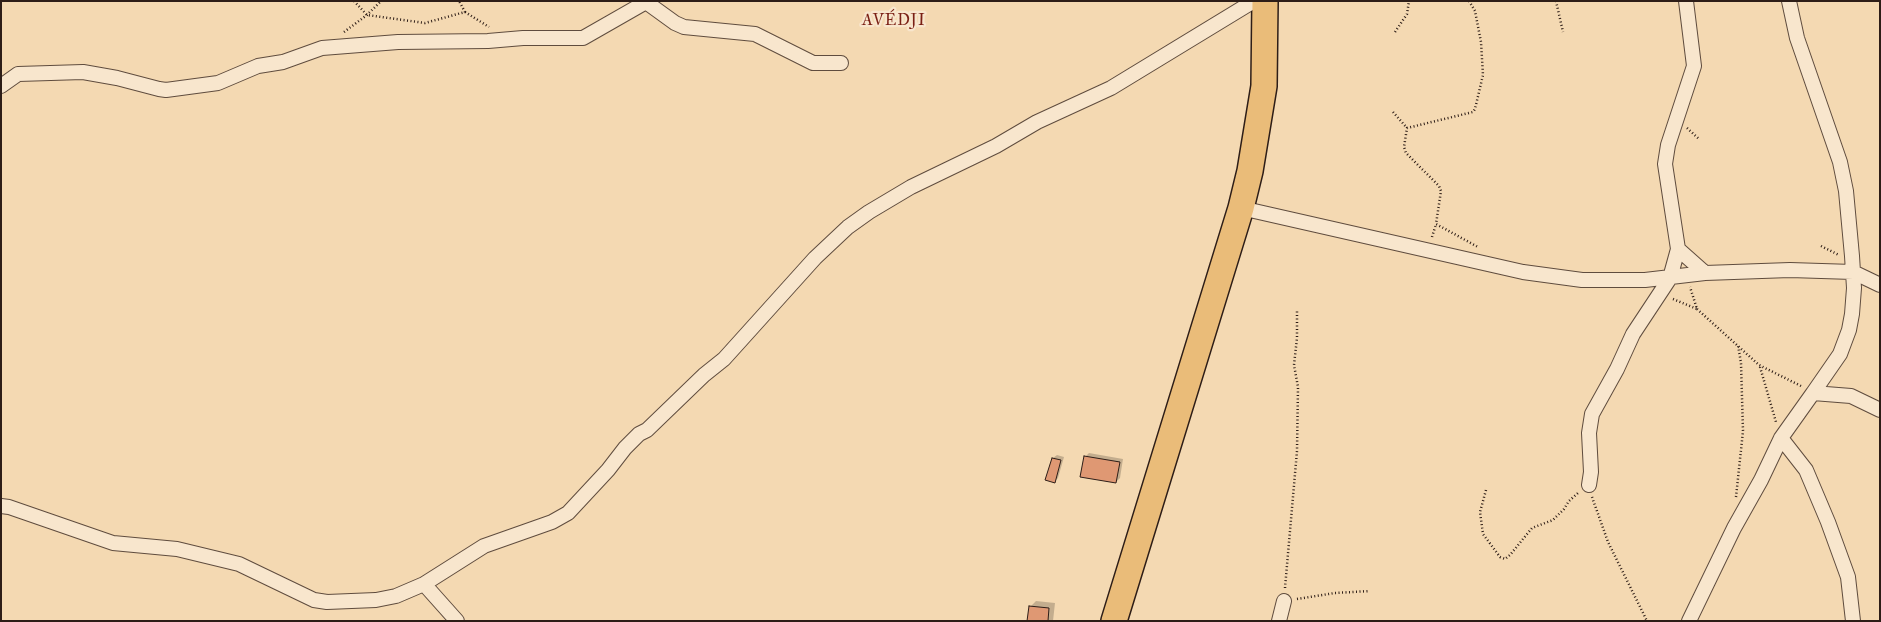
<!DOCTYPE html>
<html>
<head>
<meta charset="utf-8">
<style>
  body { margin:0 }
  #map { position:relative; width:1881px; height:622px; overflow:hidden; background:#f4d9b2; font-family:"IM FELL Great Primer",serif }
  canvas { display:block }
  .frame { position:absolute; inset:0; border:2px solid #2d1d17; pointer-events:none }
</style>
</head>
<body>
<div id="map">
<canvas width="1881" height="622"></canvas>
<div class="frame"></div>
</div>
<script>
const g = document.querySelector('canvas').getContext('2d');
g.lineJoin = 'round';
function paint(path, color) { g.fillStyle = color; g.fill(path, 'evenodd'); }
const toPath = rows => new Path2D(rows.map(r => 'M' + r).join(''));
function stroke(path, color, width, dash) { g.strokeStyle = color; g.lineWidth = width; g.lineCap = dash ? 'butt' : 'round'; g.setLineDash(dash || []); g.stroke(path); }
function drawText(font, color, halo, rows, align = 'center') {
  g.font = font + ' "IM FELL Great Primer",serif'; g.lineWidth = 4.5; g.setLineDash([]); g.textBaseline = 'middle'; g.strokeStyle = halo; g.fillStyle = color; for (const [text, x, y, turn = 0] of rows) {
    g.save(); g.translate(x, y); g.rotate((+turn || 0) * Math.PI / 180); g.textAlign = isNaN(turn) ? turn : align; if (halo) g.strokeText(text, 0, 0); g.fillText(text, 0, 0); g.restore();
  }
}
paint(toPath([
  [1089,453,1123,459,1120,478,1116,482,1085,457],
  [1057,455,1064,457,1058,478,1054,482,1053,458],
  [1036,601,1055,603,1053,621,1028,621,1030,607]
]), '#0003');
const building = toPath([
  [1084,456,1120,462,1116,483,1080,477,1084,456],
  [1052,458,1061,460,1055,483,1045,480,1052,458],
  [1029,606,1049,608,1048,621,1027,621,1029,606]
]);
paint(building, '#df9873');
stroke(building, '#2d1d17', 1);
const street = toPath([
  [1789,1,1797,38,1840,162,1846,191,1852,256,1854,288,1852,314,1849,330,1840,354,1813,393],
  [1,86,18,74,83,72,117,78,159,89,166,90,218,83,258,66,283,62,322,48,398,42,488,41,523,38,583,38,646,2,675,23,684,27,755,34,813,63,841,63],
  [1241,208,1523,272,1582,280,1645,280,1705,273,1790,270,1853,272,1880,285],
  [1678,249,1705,273],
  [1781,438,1806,470,1828,522,1848,577,1853,621],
  [1589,485,1591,472,1589,433,1592,414,1617,369,1633,334,1670,278,1678,249,1665,164,1668,145,1694,66,1686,1],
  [1,506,9,507,113,543,177,549,239,564,314,600,327,602,376,600,396,596,424,584,484,546,552,522,568,513,608,470,625,448,639,434,647,430,704,375,724,359,815,258,848,227,869,212,911,187,996,146,1037,122,1111,88,1254,1],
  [424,584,457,621],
  [1279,621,1284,601],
  [1689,621,1734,528,1761,480,1781,438,1813,393,1851,396,1880,410]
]);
const highway = toPath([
  [1114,621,1241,208,1250,171,1264,86,1265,1]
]);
stroke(street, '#5f4c3e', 16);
stroke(highway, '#2d1d17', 28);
stroke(toPath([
  [354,1,367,15,425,23,465,12,459,1],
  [1469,1,1475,11,1481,42,1483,75,1475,109,1473,112,1407,128,1404,147,1406,153,1439,186,1441,191,1436,224,1478,247],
  [1556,1,1563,32],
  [465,12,489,27],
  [344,32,367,15,381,1],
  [1395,32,1407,14,1409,1],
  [1393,112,1407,128],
  [1687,128,1699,139],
  [1432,237,1436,224],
  [1821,246,1839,255],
  [1673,299,1697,309,1690,287],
  [1697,309,1759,365,1801,386],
  [1760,367,1776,422],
  [1486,490,1480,512,1483,534,1500,557,1505,559,1510,555,1532,528,1553,520,1564,509,1569,501,1578,493],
  [1592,497,1608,542,1647,621],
  [1736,497,1743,431,1741,363,1738,345],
  [1285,588,1297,451,1298,387,1294,365,1297,338,1297,311],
  [1297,599,1335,593,1370,591]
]), '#2d1d17', 2.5, [1, 2.5]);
stroke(street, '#f8e6cd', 14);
stroke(highway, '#eabc79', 25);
g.letterSpacing = '1px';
drawText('16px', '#7a1f14', '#f8e6cd', [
  ["AVÉDJI",894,21]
]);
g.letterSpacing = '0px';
</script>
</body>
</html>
